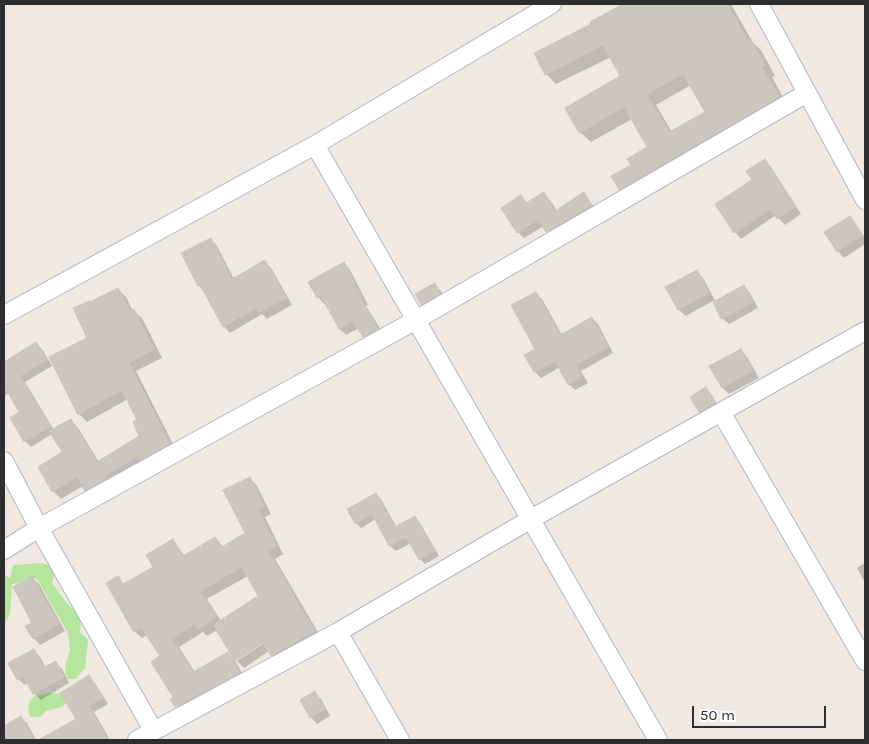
<!DOCTYPE html>
<html>
<head>
<meta charset="utf-8">
<style>
  body { margin:0 }
  #map { position:relative; width:869px; height:744px; overflow:hidden; background:#efe9e1; font-family:Karla,sans-serif }
  canvas { display:block }
  .frame { position:absolute; inset:0; border:5px solid #2e2e2e; pointer-events:none }
  .scale { position:absolute; left:692px; top:706px; width:134px; height:22px; box-sizing:border-box; border:2px solid #2e2e2e; border-top:0; padding-left:6px; font-size:15px; line-height:18px; white-space:nowrap; color:#2e2e2e; -webkit-text-stroke:4px #fff; paint-order:stroke }
</style>
</head>
<body>
<div id="map">
<canvas width="869" height="744"></canvas>
<div class="frame"></div>
<div class="scale">50 m</div>
</div>
<script>
const g = document.querySelector('canvas').getContext('2d');
g.lineJoin = 'round';
function paint(path, color) { g.fillStyle = color; g.fill(path, 'evenodd'); }
const toPath = rows => new Path2D(rows.map(r => 'M' + r).join(''));
function stroke(path, color, width, dash) { g.strokeStyle = color; g.lineWidth = width; g.lineCap = dash ? 'butt' : 'round'; g.setLineDash(dash || []); g.stroke(path); }
paint(toPath([
  [43,563,57,569,52,583,69,606,78,611,81,620,80,632,88,640,85,668,76,679,67,679,65,667,70,650,68,633,37,579,29,577,19,583,12,584,10,614,4,625,4,574,10,578,13,565],
  [50,693,65,694,68,701,62,707,46,711,40,717,30,717,28,710,29,703,34,696]
]), '#b6e59e');
paint(toPath([
  [625,4,731,4,753,43,761,50,775,76,772,77,789,108,630,200,620,189,632,165,649,148,632,119,591,142,580,132,622,77,611,57,556,84,546,74,593,24,592,23],
  [691,85,706,113,672,132,656,105],
  [765,161,771,167,801,214,785,225,776,215,741,239,735,232,754,180],
  [543,193,550,200,557,211,584,194,598,212,553,238,544,226,524,238,518,232,521,197,527,203],
  [850,217,865,238,865,244,844,258,838,251],
  [211,239,217,246,234,279,265,261,271,268,292,305,267,319,262,314,230,333,224,326,204,291,199,286,183,254],
  [344,263,350,270,368,305,366,306,384,335,370,343,359,328,346,335,340,329,326,303,324,304,318,297],
  [696,271,703,278,716,302,744,286,750,293,758,308,729,324,722,318,713,301,686,316,679,310,667,287],
  [434,285,441,291,446,300,429,310,422,304],
  [118,289,126,297,133,311,142,318,162,358,136,371,177,452,94,498,83,486,61,499,53,491,39,468,63,453,52,434,31,447,25,441,11,418,21,412,9,393,4,396,4,363,36,343,42,349,52,366,25,382,54,430,70,420,78,428,99,462,141,436,139,420,128,399,87,422,79,414,89,338,91,303],
  [535,293,542,299,562,335,592,318,598,324,613,353,581,371,588,383,575,390,569,384,560,367,541,378,535,372,537,349],
  [741,351,747,357,759,378,729,394,723,388,710,367],
  [706,389,712,395,720,410,706,418,700,412,692,397],
  [250,478,257,486,271,514,265,517,283,554,275,559,322,639,280,663,269,651,244,668,237,661,269,640,217,630,207,636,203,632,179,647,195,672,228,653,235,661,247,681,184,714,172,699,175,698,161,657,147,635,142,638,134,631,108,584,118,578,124,585,154,567,173,541,185,556,215,538,224,547,247,534],
  [248,576,260,596,221,621,207,599],
  [376,494,381,499,397,528,415,518,420,523,439,556,425,564,420,559,411,543,396,551,390,546,376,519,361,528,356,523],
  [865,563,865,583,857,568],
  [32,578,39,584,65,631,40,645,34,638],
  [34,650,40,657,46,668,55,662,62,669,69,683,41,700,34,693,29,683,25,685,18,679],
  [89,677,95,683,108,704,94,712,110,740,41,740,78,720],
  [314,693,321,699,330,716,317,724,311,717],
  [21,718,27,723,36,740,4,740,4,725,5,727]
]), '#0003');
const building = toPath([
  [623,4,727,4,748,40,750,38,765,65,762,67,779,97,619,190,611,176,631,165,627,159,647,147,624,107,579,133,565,108,620,76,603,45,545,75,534,53,591,24,590,22,623,4],
  [683,74,705,112,669,132,647,94,683,74],
  [765,159,796,207,777,219,770,209,734,233,715,204,752,180,746,171,765,159],
  [544,192,555,211,584,192,592,205,546,232,538,220,517,233,501,208,521,195,526,203,544,192],
  [850,216,863,235,837,252,824,232,850,216],
  [211,238,232,279,265,260,286,298,259,313,256,308,223,327,200,285,198,286,181,253,211,238],
  [344,262,362,298,361,299,378,329,363,337,353,321,339,329,321,296,317,298,308,282,344,262],
  [697,270,709,293,678,310,665,287,697,270],
  [435,283,440,294,421,305,415,294,435,283],
  [744,285,753,302,721,319,713,302,744,285],
  [118,288,130,311,134,309,154,349,129,363,170,444,140,460,138,456,105,476,107,478,85,491,77,477,52,492,38,467,62,452,49,431,71,419,97,462,139,436,133,422,137,420,122,390,78,415,49,357,87,338,73,308,90,301,90,302,118,288],
  [536,292,560,335,592,317,608,347,576,365,582,377,568,385,555,361,534,372,524,355,535,349,511,305,536,292],
  [36,342,47,360,20,376,51,426,24,442,10,418,19,412,4,386,4,362,36,342],
  [741,349,753,371,722,388,709,366,741,349],
  [706,387,715,403,699,412,690,397,706,387],
  [250,477,264,506,258,509,276,546,268,551,315,631,271,656,263,643,235,661,213,625,258,596,242,567,200,591,217,617,198,629,195,624,172,639,193,672,228,652,240,673,175,707,170,699,173,697,151,662,160,656,141,627,133,631,106,583,118,576,123,584,153,567,146,555,173,539,183,556,215,537,222,547,245,533,223,490,250,477],
  [376,493,395,527,415,516,435,550,419,560,406,537,389,546,372,514,355,524,347,509,376,493],
  [32,576,59,624,33,639,25,626,32,623,13,587,32,576],
  [34,649,44,667,56,661,64,677,33,694,23,676,17,680,8,663,34,649],
  [89,675,103,697,89,706,108,740,38,740,76,719,60,693,89,675],
  [315,691,325,709,310,718,300,700,315,691],
  [21,716,34,740,4,740,4,726,21,716]
]);
paint(building, '#cbc7bf');
stroke(building, '#cbc5ba', 1);
const minor = toPath([
  [759,4,865,200],
  [315,145,658,740],
  [4,315,315,145,552,4],
  [721,412,865,661],
  [4,461,39,528,153,730],
  [4,550,39,528,416,320,807,93],
  [338,632,400,740],
  [137,740,338,632,531,519,865,331]
]);
stroke(minor, '#b4b7c1', 20);
stroke(minor, '#fff', 18);
</script>
</body>
</html>
